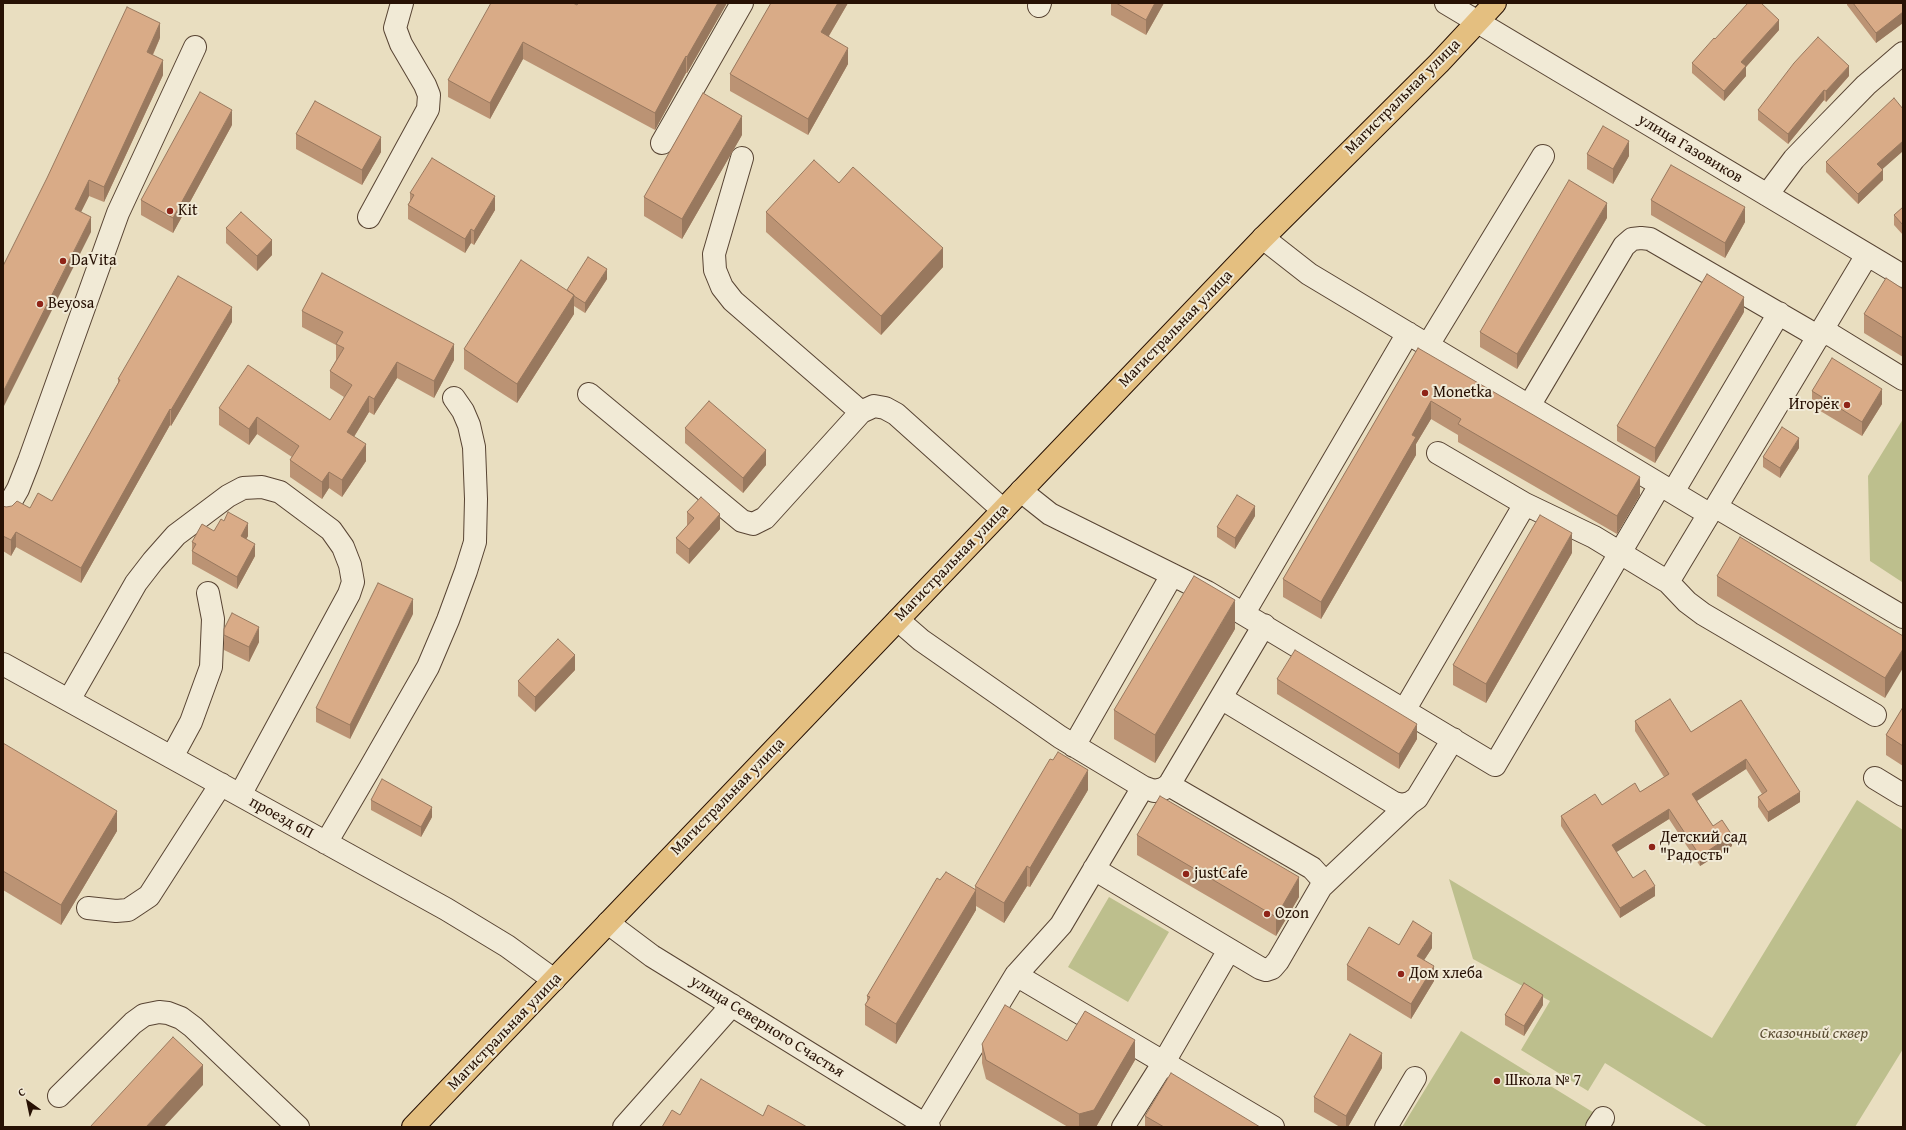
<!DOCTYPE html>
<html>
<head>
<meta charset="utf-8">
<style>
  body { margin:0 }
  #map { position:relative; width:1906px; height:1130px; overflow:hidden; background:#e9dec0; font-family:"Gentium Book Plus",serif }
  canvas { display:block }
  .frame { position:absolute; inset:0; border:4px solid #271104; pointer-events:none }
  .north { position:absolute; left:8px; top:1082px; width:40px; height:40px; -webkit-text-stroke:3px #f1ead6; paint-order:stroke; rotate:327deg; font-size:11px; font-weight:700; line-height:16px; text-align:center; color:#271104 }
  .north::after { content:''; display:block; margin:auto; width:14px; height:18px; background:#271104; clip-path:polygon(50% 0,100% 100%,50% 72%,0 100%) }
</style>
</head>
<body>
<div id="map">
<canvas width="1906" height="1130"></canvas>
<div class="frame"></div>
<div class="north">С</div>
</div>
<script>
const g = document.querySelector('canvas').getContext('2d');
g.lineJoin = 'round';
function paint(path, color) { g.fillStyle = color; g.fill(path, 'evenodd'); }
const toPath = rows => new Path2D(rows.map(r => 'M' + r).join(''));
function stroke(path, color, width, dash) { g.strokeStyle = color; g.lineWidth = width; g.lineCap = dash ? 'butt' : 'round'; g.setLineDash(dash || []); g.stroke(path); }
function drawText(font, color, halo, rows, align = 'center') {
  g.font = font + ' "Gentium Book Plus",serif'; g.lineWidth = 4; g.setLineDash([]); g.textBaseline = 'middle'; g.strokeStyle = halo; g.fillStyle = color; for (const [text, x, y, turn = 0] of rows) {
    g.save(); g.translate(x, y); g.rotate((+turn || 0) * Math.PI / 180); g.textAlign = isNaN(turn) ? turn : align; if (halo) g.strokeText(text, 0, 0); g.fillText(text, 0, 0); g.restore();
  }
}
paint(toPath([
  [1903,419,1903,581,1902,582,1870,561,1868,476],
  [1857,800,1903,830,1903,1049,1855,1127,1708,1127,1605,1063,1588,1091,1521,1050,1550,1001,1473,959,1449,879,1712,1038],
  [1109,897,1169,932,1128,1002,1068,967],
  [1461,1031,1596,1114,1588,1127,1402,1127]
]), '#bdbf8d');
const minor = toPath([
  [1446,3,1903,276],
  [1039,6,1040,3],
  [662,143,742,3],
  [742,158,714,254,715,270,722,287,733,301,861,412],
  [1767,195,1794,159,1823,129,1866,85,1903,53],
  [369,217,428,109,429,95,425,85,401,44,395,28,402,3],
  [1263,238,1309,274,1709,514,1716,507,1867,255],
  [1823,330,1903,379],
  [1428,345,1543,156],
  [589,394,742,521,753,524,765,518,861,412,874,406,885,408,896,414,1003,510],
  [1529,406,1624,246,1632,239,1641,238,1650,239,1819,337],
  [1438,453,1525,504,1594,537,1668,582,1687,602,1703,614,1875,715],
  [1021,491,1050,514,1207,592,1495,765,1660,485],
  [1673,492,1779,313],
  [1716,507,1903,617],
  [6,510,18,489,29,461,118,213,195,47],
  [1668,582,1709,514],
  [1244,613,1408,333],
  [898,620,921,640,1060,737,1143,787,1154,791,1163,789,1169,785,1264,625],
  [3,664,446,909,507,946,554,980],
  [1221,698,1394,803,1402,805,1410,803,1417,798,1453,739],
  [69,700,136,583,153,561,176,535,228,496,243,488,262,487,280,492,331,530,343,547,350,565,353,582,349,594,240,795],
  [1405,709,1525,504],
  [1074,746,1172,575],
  [172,757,191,722,211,667,213,619,208,593],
  [1875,778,1903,795],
  [326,843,370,768,428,667,448,620,466,571,475,542,476,499,474,447,469,425,463,411,454,398],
  [1094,869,1260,968,1266,970,1272,968,1278,961,1321,887,1322,879,1312,868,1169,785],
  [1321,887,1410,803],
  [88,908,116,911,128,910,149,896,221,784],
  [608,923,652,956,929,1127],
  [1016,975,1273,1127],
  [59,1096,133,1023,144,1015,159,1012,168,1013,181,1018,193,1027,298,1127],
  [925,1125,1016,975,1061,925,1143,787],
  [624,1127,732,1005],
  [1123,1127,1164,1062,1229,950],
  [1386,1127,1415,1078],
  [1597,1127,1603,1118]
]);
const major = toPath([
  [413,1127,1263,238,1439,63,1495,3]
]);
stroke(minor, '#584433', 24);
stroke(major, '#271104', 24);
stroke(minor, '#f1ead6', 22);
stroke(major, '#e4bf80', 22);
paint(toPath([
  [727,3,687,73,686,73,655,130,523,59,490,119,448,97,448,80,577,5],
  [771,3,848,3,829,36,848,64,808,135,730,91,730,74],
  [1111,3,1164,3,1146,35,1111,15],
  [1847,3,1903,3,1903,23,1876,43,1847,5],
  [1779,30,1746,67,1746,76,1724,101,1692,73,1692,63,1715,39],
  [160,38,153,55,163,75,104,202,89,196,81,212,91,232,3,266],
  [1849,76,1826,102,1824,100,1788,144,1758,120,1758,110],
  [1903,109,1903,151,1882,169,1883,180,1858,204,1826,172,1826,162],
  [232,125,173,233,141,215,141,200],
  [296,134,381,152,362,185,296,149],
  [742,135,682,239,644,216,644,197],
  [1587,154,1629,156,1613,184,1587,169],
  [839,183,943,267,881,335,766,232,766,212],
  [410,193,495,210,474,245,471,243,465,253,408,219,408,205,410,201],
  [1651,200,1745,222,1725,258,1651,215],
  [1903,207,1903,235,1894,225,1894,215],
  [1607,218,1517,369,1480,347,1480,332],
  [226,228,272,255,257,271,226,243],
  [607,279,585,313,574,306,574,314,517,403,464,369,464,349,567,290],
  [1903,289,1903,357,1864,333,1864,314],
  [302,311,454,360,434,398,397,378,374,415,369,412,354,437,366,461,342,497,329,488,322,499,290,477,290,460,292,457,257,434,249,445,219,425,219,408,330,420,344,397,330,388,330,371,336,360,336,345,302,327],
  [1744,312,1655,463,1617,441,1617,426],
  [232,322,171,426,170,425,81,583,16,547,11,556,3,551,3,506,6,507,30,508,52,501,118,383,118,379],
  [1418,348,1640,495,1617,534,1458,442,1458,435,1431,419,1416,444,1416,455,1321,619,1283,597,1283,579],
  [1812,391,1882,404,1862,436,1812,406],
  [685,428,766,465,743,493,685,443],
  [1799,448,1780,478,1763,467,1763,457],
  [687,512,720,529,689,564,676,553,676,538,687,526],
  [1255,516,1235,549,1217,537,1217,527],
  [214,531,248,536,246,539,255,556,237,589,192,564,192,542],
  [1572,553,1486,703,1453,685,1453,665],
  [1717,576,1903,636,1885,698,1717,596],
  [413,614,350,739,316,722,316,708],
  [1235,629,1155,763,1114,739,1114,710],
  [224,635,259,642,249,662,224,650],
  [575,670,535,712,518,696,518,681],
  [1277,679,1417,739,1399,769,1277,694],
  [1741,700,1800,802,1768,822,1758,807,1758,797,1762,794,1746,769,1697,801,1713,826,1732,846,1700,866,1669,819,1616,852,1633,878,1655,896,1620,918,1561,826,1561,816,1602,805,1640,792,1664,777,1635,731,1635,721,1691,732],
  [1903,707,1903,766,1886,755,1886,735],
  [3,743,117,831,61,925,3,890],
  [1088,790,1030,887,1027,886,1004,923,976,906,976,910,896,1044,865,1025,865,1005,867,1002,867,996,940,880,975,890,975,886],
  [371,800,432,817,421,837,371,810],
  [1137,835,1299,897,1276,936,1137,855],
  [1399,945,1432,948,1424,960,1434,981,1411,1019,1347,980,1347,965],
  [1543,1005,1524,1036,1505,1025,1505,1015],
  [1067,1041,1135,1060,1096,1127,1068,1127,986,1079,982,1063,982,1044],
  [1382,1068,1348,1127,1340,1127,1314,1112,1314,1097],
  [1145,1116,1260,1127,1145,1127]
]), '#bb9374');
paint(toPath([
  [718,3,727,3,687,73,687,57],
  [838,3,848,3,821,49,821,32],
  [1155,3,1164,3,1146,35,1146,20],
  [1903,12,1903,23,1876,43,1876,33],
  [1779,20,1779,30,1746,67,1746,76,1724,101,1724,91,1741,62],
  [160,23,160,38,147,67,147,52],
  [523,42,523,59,490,119,490,103],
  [848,48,848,64,808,135,808,119],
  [686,56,686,73,655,130,655,113],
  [163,60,163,75,104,202,104,187],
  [1849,66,1849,76,1826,102,1826,91],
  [1824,90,1824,100,1788,144,1788,134],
  [232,110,232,125,173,233,173,218],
  [742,116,742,135,682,239,682,219],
  [381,137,381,152,362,185,362,170],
  [1629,141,1629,156,1613,184,1613,169],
  [1903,141,1903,151,1877,174,1877,164],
  [1883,170,1883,180,1858,204,1858,194],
  [89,180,89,196,75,224,75,209],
  [495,196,495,210,474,245,474,231],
  [1607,203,1607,218,1517,369,1517,354],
  [1745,207,1745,222,1725,258,1725,243],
  [91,217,91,232,3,408,3,392],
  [471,229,471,243,465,253,465,239],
  [272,240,272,255,257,271,257,256],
  [943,248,943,267,881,335,881,316],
  [607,269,607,279,585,313,585,303],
  [574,295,574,314,517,403,517,384],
  [1744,297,1744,312,1655,463,1655,448],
  [232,307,232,322,171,426,171,410],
  [454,344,454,360,434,398,434,381],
  [397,362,397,378,374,415,374,399],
  [1882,389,1882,404,1862,436,1862,422],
  [369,396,369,412,347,448,347,432],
  [1431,401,1431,419,1416,444,1416,455,1321,619,1321,602,1412,435],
  [170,409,170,425,81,583,81,568],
  [257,417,257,434,249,445,249,429],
  [1799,438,1799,448,1780,478,1780,468],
  [366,444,366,461,342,497,342,480],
  [766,450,766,465,743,493,743,478],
  [329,472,329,488,322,499,322,482],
  [1640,477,1640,495,1617,534,1617,516],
  [1255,506,1255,516,1235,549,1235,538],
  [720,514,720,529,689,564,689,549],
  [248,523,248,536,241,549,241,536],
  [16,532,16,547,11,556,11,540],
  [1572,533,1572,553,1486,703,1486,684],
  [255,544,255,556,237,589,237,577],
  [413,599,413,614,350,739,350,725],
  [1235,600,1235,629,1155,763,1155,735],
  [259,627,259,642,249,662,249,647],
  [1903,649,1903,668,1885,698,1885,678],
  [575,655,575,670,535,712,535,697],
  [1417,724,1417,739,1399,769,1399,754],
  [1746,759,1746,769,1692,804,1692,794],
  [1088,770,1088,790,1030,887,1030,868],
  [1800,792,1800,802,1768,822,1768,812],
  [432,807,432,817,421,837,421,827],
  [1669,809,1669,819,1612,855,1612,845],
  [117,811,117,831,61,925,61,905],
  [1732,835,1732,846,1700,866,1700,856],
  [1027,866,1027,886,1004,923,1004,903],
  [1299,877,1299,897,1276,936,1276,917],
  [1655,886,1655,896,1620,918,1620,908],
  [976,890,976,910,896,1044,896,1024],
  [1432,933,1432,948,1417,971,1417,956],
  [1434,966,1434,981,1411,1019,1411,1004],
  [1543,995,1543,1005,1524,1036,1524,1026],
  [1135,1040,1135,1060,1096,1127,1079,1127,1079,1114],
  [1382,1053,1382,1068,1348,1127,1346,1127,1346,1116],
  [203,1065,203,1085,164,1127,146,1127]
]), '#98785e');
const building = toPath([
  [491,3,573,3,577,5,578,3,718,3,687,57,686,56,655,113,523,42,490,103,448,80,491,3],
  [771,3,838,3,821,32,848,48,808,119,730,74,771,3],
  [1116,3,1155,3,1146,20,1116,3],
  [1748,3,1761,3,1779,20,1741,62,1746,66,1724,91,1692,63,1714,38,1715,39,1748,3],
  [1853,3,1903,3,1903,12,1876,33,1853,3],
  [127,7,160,23,147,52,163,60,104,187,89,180,75,209,91,217,3,392,3,266,47,178,127,7],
  [1818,37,1849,66,1826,91,1824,90,1788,134,1758,110,1794,63,1818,37],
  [200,92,232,110,173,218,141,200,200,92],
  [703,93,742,116,682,219,644,197,703,93],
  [1894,98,1903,109,1903,141,1877,164,1883,170,1858,194,1826,162,1894,98],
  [315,101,381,137,362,170,296,134,315,101],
  [1603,126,1629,141,1613,169,1587,154,1603,126],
  [432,158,495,196,474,231,471,229,465,239,408,205,414,195,410,193,432,158],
  [814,160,839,183,853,167,943,248,881,316,766,212,814,160],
  [1671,165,1745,207,1725,243,1651,200,1671,165],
  [1569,180,1607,203,1517,354,1480,332,1569,180],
  [1903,207,1903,225,1894,215,1903,207],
  [241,212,272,240,257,256,226,228,241,212],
  [588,257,607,269,585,303,574,296,574,295,567,290,588,257],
  [521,260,574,295,517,384,464,349,521,260],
  [322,273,454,344,434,381,397,362,374,399,369,396,347,432,366,444,342,480,329,472,322,482,290,460,299,446,257,417,249,429,219,408,248,365,330,420,352,385,330,371,344,348,336,344,343,332,302,311,322,273],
  [1707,274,1744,297,1655,448,1617,426,1707,274],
  [178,276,232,307,171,410,170,409,81,568,16,532,11,540,3,536,3,506,6,507,12,506,17,501,30,508,38,493,52,501,120,380,118,379,178,276],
  [1886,278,1903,289,1903,338,1864,314,1886,278],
  [1418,348,1640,477,1617,516,1458,424,1461,419,1431,401,1412,435,1416,437,1321,602,1283,579,1418,348],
  [1832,358,1882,389,1862,422,1812,391,1832,358],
  [709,401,766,450,743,478,685,428,709,401],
  [1782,427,1799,438,1780,468,1763,457,1782,427],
  [1237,495,1255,506,1235,538,1217,527,1237,495],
  [701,497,720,514,689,549,676,538,694,518,687,512,701,497],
  [228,512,248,523,241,536,255,544,237,577,192,551,196,544,192,542,202,524,214,531,221,519,224,521,228,512],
  [1540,515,1572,533,1486,684,1453,665,1540,515],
  [1740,537,1903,636,1903,649,1885,678,1717,576,1740,537],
  [1194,576,1235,600,1155,735,1114,710,1194,576],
  [378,583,413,599,350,725,316,708,378,583],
  [232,613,259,627,249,647,224,635,224,629,232,613],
  [558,639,575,655,535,697,518,681,558,639],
  [1295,650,1417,724,1399,754,1277,679,1295,650],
  [1670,699,1691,732,1741,700,1800,792,1768,812,1758,797,1767,791,1746,759,1692,794,1713,826,1722,820,1732,835,1700,856,1669,809,1612,845,1633,878,1645,870,1655,886,1620,908,1561,816,1595,794,1602,805,1635,783,1640,792,1669,774,1635,721,1670,699],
  [1903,707,1903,746,1886,735,1903,707],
  [3,743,117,811,61,905,3,871,3,743],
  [1058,752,1088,770,1030,868,1027,866,1004,903,975,886,1050,759,1053,760,1058,752],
  [382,779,432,807,421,827,371,800,382,779],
  [1160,796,1299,877,1276,917,1137,835,1160,796],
  [946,872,976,890,896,1024,865,1005,870,997,867,996,937,878,940,880,946,872],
  [1413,921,1432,933,1417,956,1434,966,1411,1004,1347,965,1369,927,1399,945,1413,921],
  [1524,983,1543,995,1524,1026,1505,1015,1524,983],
  [1005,1005,1067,1041,1085,1011,1135,1040,1094,1110,1079,1114,986,1060,982,1044,1005,1005],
  [1350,1034,1382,1053,1346,1116,1314,1097,1350,1034],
  [173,1037,203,1065,146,1127,90,1127,173,1037],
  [1171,1073,1260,1127,1164,1127,1145,1116,1171,1073],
  [701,1079,763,1116,768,1105,807,1127,662,1127,672,1110,680,1115,701,1079]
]);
paint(building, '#d9ab87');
stroke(building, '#98785e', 1);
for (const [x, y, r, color] of [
  [170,211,4,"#8f2418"],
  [63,261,4,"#8f2418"],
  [40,304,4,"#8f2418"],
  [1425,393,4,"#8f2418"],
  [1847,405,4,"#8f2418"],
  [1652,847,4,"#8f2418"],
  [1186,874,4,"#8f2418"],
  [1267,914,4,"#8f2418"],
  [1401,974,4,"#8f2418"],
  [1497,1081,4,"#8f2418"]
]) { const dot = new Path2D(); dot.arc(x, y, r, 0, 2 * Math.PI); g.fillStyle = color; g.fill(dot); stroke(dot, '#f1ead6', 1.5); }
drawText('16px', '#271104', '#f1ead6', [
  ["Магистральная улица",1403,97,-45],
  ["улица Газовиков",1690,149,31],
  ["Магистральная улица",1176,329,-46],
  ["Магистральная улица",952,563,-46],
  ["Магистральная улица",728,797,-46],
  ["проезд 6П",281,818,29],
  ["улица Северного Счастья",767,1027,32],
  ["Магистральная улица",505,1032,-46]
]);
drawText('16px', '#271104', '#f1ead6', [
  ["Kit",178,211],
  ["DaVita",71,261],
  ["Beyosa",48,304],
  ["Monetka",1433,393],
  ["Игорёк",1839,405,"right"],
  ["Детский сад",1660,838],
  ["\"Радость\"",1660,856],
  ["justCafe",1194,874],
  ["Ozon",1275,914],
  ["Дом хлеба",1409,974],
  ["Школа № 7",1505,1081]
], 'left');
drawText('italic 16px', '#5c4e34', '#f1ead6', [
  ["Сказочный сквер",1814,1034]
]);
</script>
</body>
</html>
